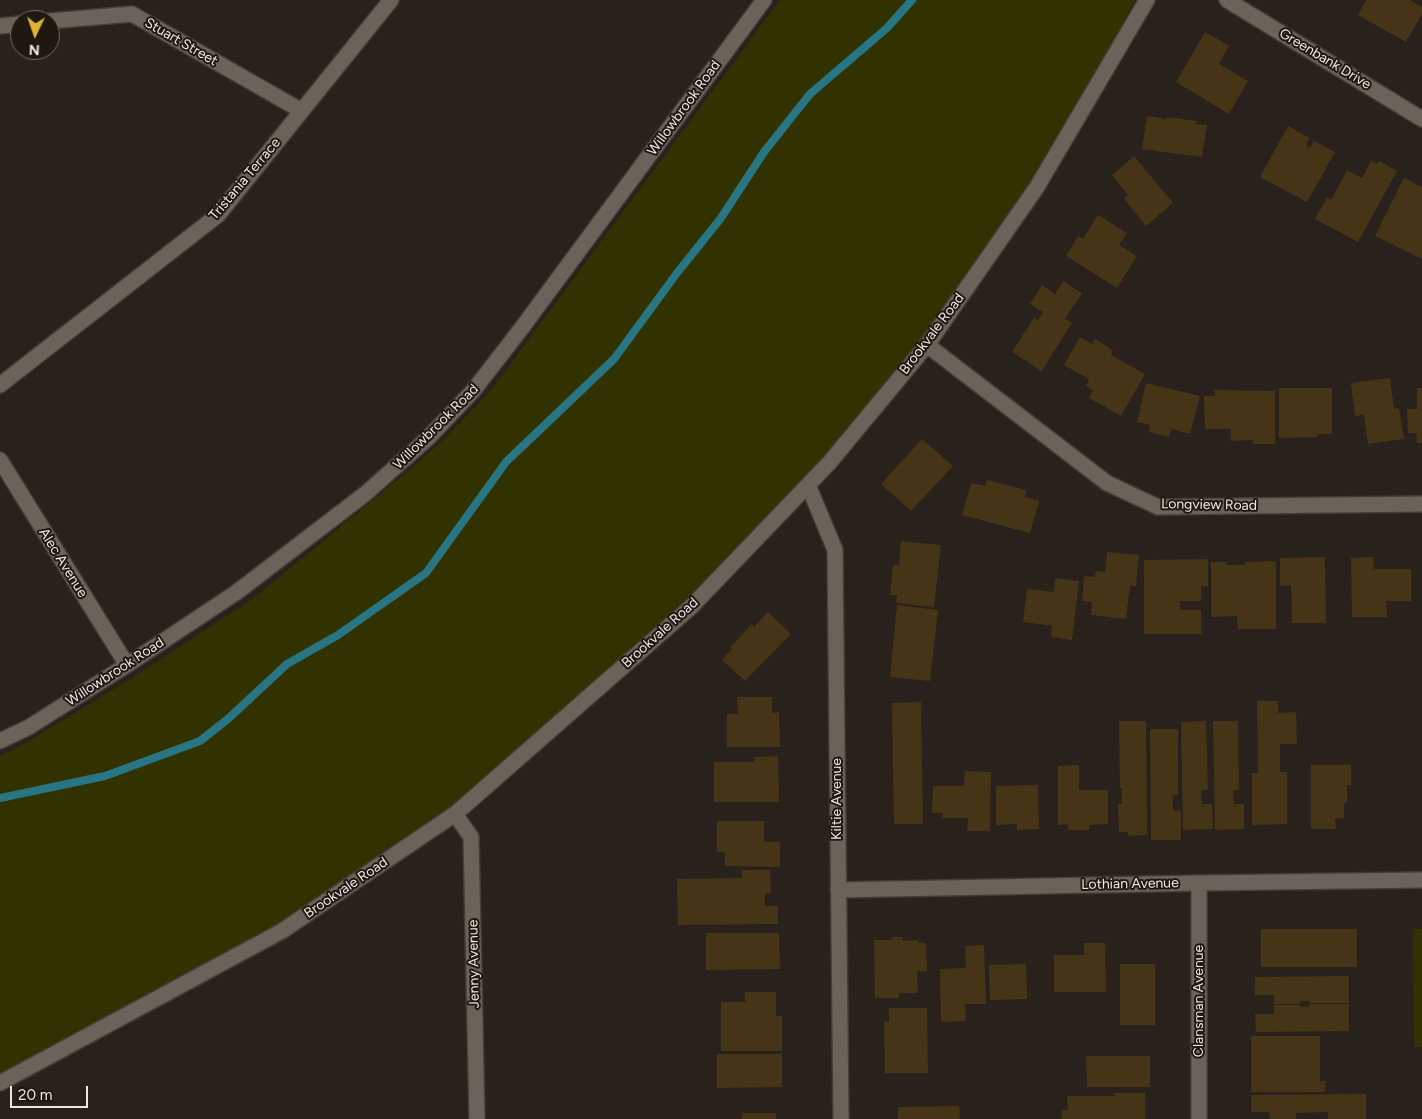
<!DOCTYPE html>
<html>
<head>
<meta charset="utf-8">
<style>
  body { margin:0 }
  #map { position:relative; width:1422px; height:1119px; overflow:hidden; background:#29211b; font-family:Figtree,sans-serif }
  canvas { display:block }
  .north { position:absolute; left:10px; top:10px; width:50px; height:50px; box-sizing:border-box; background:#1f1811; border:1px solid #716b65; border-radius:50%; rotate:183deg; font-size:14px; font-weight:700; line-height:20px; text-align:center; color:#ede8e3 }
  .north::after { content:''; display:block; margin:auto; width:18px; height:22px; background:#ddb133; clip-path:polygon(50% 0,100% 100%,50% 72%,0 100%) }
  .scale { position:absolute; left:10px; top:1086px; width:78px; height:22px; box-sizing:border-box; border:2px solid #ede8e3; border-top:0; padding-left:6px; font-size:15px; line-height:18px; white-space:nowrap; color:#ede8e3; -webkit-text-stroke:4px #1f1811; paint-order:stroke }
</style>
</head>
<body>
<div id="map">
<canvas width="1422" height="1119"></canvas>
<div class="north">N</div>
<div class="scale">20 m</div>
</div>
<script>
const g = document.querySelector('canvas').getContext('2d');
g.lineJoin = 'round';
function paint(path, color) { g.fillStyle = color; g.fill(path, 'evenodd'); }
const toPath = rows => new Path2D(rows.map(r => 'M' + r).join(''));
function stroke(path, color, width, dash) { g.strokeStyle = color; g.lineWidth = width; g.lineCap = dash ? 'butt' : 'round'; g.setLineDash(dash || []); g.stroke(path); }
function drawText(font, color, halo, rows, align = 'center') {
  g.font = font + ' Figtree,sans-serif'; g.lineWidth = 4; g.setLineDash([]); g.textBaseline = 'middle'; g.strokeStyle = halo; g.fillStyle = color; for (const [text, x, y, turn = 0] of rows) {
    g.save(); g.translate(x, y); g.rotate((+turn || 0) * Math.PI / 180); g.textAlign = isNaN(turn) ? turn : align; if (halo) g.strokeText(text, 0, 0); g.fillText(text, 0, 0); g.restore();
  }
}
paint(toPath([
  [780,0,1135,0,1037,187,808,485,455,814,282,931,0,1083,0,756,24,744,135,676,251,600,377,497,438,445,489,393],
  [1413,929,1422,929,1422,1047,1414,1047]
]), '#313200');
stroke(toPath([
  [0,798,105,776,200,741,229,718,287,664,338,635,426,573,506,462,614,359,677,273,721,218,764,152,810,94,887,28,912,0]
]), '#287684', 8);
paint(toPath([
  [1366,0,1410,0,1422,7,1422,14,1406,42,1358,15],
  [1205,32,1229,46,1219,64,1248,81,1229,114,1176,82],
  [1147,116,1167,119,1167,117,1197,121,1196,124,1207,125,1202,157,1142,149],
  [1288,126,1310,138,1306,145,1310,148,1314,141,1335,152,1307,202,1260,177],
  [1134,156,1173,203,1146,226,1124,199,1128,195,1112,175],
  [1371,161,1377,164,1379,161,1397,171,1358,242,1315,219,1327,198,1331,200,1347,170,1362,178],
  [1404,178,1422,187,1422,259,1375,236],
  [1098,215,1127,233,1119,245,1137,256,1117,288,1066,256,1078,236,1083,239],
  [1063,281,1082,293,1065,319,1072,323,1042,371,1012,352,1034,318,1038,320,1043,312,1030,304,1042,285,1055,294],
  [1080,337,1092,344,1095,339,1113,350,1111,355,1145,374,1121,416,1089,398,1093,391,1086,386,1089,379,1064,365],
  [1390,378,1394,409,1399,408,1404,439,1368,444,1364,415,1355,416,1351,383],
  [1146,383,1200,396,1190,434,1171,429,1169,437,1149,432,1150,425,1137,422],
  [1279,388,1332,388,1332,434,1318,434,1318,437,1279,438],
  [1417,388,1422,388,1422,443,1417,443,1416,433,1408,433,1407,409,1417,409],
  [1215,390,1275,391,1275,444,1253,444,1253,440,1231,441,1231,429,1205,429,1204,396,1215,396],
  [922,439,953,466,911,511,881,484],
  [987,480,1026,490,1025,497,1039,501,1030,533,962,515,971,483,985,486],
  [901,541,941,545,934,607,896,603,897,595,890,595,893,565,899,565],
  [1107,552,1139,555,1136,586,1130,585,1126,619,1091,615,1092,602,1082,601,1084,576,1095,577,1096,571,1105,572],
  [1325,557,1326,623,1292,623,1291,585,1280,586,1280,558],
  [1373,557,1374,569,1411,569,1411,601,1386,601,1387,617,1352,617,1351,558],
  [1208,559,1208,586,1201,586,1201,601,1180,601,1180,610,1201,610,1201,634,1144,634,1144,560],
  [1276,561,1276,629,1238,629,1237,616,1211,617,1211,562,1226,562,1226,565,1245,565,1245,562],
  [1055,578,1079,581,1072,640,1051,637,1052,626,1023,622,1027,589,1054,592],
  [897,605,938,610,930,681,890,677],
  [768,612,791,634,745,681,722,660,732,649,730,647,752,624,754,627],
  [737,697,772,697,772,713,779,712,780,747,727,747,727,714,738,714],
  [1257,701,1278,701,1278,713,1296,712,1297,744,1280,744,1280,772,1287,772,1287,824,1252,825,1252,773,1258,773],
  [921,702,923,824,894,824,892,703],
  [1119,721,1146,721,1147,835,1128,836,1128,832,1119,832,1118,804,1122,804,1122,788,1120,788],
  [1206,721,1208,790,1201,790,1202,804,1212,804,1213,829,1183,830,1181,722],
  [1213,721,1238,721,1239,790,1233,790,1234,804,1244,804,1244,829,1215,830],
  [1150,729,1178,729,1178,795,1173,795,1173,810,1181,811,1181,840,1151,840],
  [778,756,779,802,714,802,714,762,754,762,754,757],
  [1079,765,1079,790,1108,790,1108,824,1089,825,1089,830,1068,830,1068,824,1058,825,1058,766],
  [1311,765,1351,765,1351,785,1347,785,1347,803,1344,803,1344,818,1335,819,1336,829,1311,829],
  [965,771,991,772,990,831,967,831,968,818,943,818,943,813,932,813,933,786,964,786],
  [1038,785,1039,829,1017,830,1017,824,996,825,996,786],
  [717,821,764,821,764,842,780,842,780,867,725,866,725,852,717,852],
  [742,870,770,870,771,893,765,893,765,906,778,906,778,924,678,925,677,879,742,878],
  [1261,929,1357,929,1357,967,1261,967],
  [706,933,779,933,780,969,706,970],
  [892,937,903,937,903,941,918,940,918,943,926,943,927,971,917,971,918,993,899,993,899,998,875,998,874,940,891,940],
  [1084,943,1105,943,1106,992,1054,992,1054,955,1084,955],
  [984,945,986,1004,965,1004,966,1021,941,1022,940,969,966,968,965,946],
  [1026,964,1027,999,990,1000,989,965],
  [1120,964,1155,964,1155,1025,1120,1025],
  [1349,976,1349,1003,1310,1003,1310,1001,1300,1001,1300,1004,1274,1004,1274,995,1255,995,1255,977],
  [745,992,776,992,776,1016,782,1016,782,1051,721,1051,721,1002,745,1002],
  [1309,1004,1349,1004,1349,1031,1256,1032,1255,1014,1274,1014,1274,1005,1300,1005,1300,1007,1310,1006],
  [889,1008,927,1008,928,1073,885,1073,884,1021,889,1022],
  [1251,1036,1320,1036,1320,1081,1326,1081,1325,1092,1251,1092],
  [717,1054,782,1054,782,1087,717,1088],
  [1086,1056,1150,1056,1150,1087,1087,1087],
  [1114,1093,1145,1093,1145,1119,1062,1119,1061,1110,1068,1110,1067,1096,1114,1096],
  [1366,1094,1366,1119,1328,1119,1328,1112,1296,1113,1296,1119,1270,1119,1269,1112,1251,1112,1251,1095],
  [959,1106,960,1119,898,1119,898,1107],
  [742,1113,776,1113,776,1119,742,1119]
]), '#463416');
const minor = toPath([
  [1227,0,1422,119],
  [50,21,132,14,302,111],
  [0,26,20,24],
  [927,345,1107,483,1158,507,1422,504],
  [0,385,218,215,391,0],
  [0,460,127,665],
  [808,485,835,550,841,1119],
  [0,741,29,727,127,665,237,592,365,494,427,439,473,391,521,329,764,0],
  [455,814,471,837,477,1119],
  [838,890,1199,883,1422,880],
  [0,1083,282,931,455,814,691,607,830,462,927,345,1037,187,1147,0],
  [1199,1119,1199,883]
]);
stroke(minor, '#423c36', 18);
stroke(minor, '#6b625a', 15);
drawText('14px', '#ede8e3', '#1f1811', [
  ["Stuart Street",181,42,30],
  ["Greenbank Drive",1325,59,31],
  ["Willowbrook Road",684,108,-54],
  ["Tristania Terrace",245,179,-50],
  ["Brookvale Road",932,334,-53],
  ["Willowbrook Road",436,427,-45],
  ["Longview Road",1209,505,1],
  ["Alec Avenue",63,563,58],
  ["Brookvale Road",660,633,-42],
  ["Willowbrook Road",115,672,-33],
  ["Kiltie Avenue",837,799,-90],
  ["Lothian Avenue",1130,884,-1],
  ["Brookvale Road",346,888,-34],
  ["Jenny Avenue",474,964,-91],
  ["Clansman Avenue",1199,1001,-90]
]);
</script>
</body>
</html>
